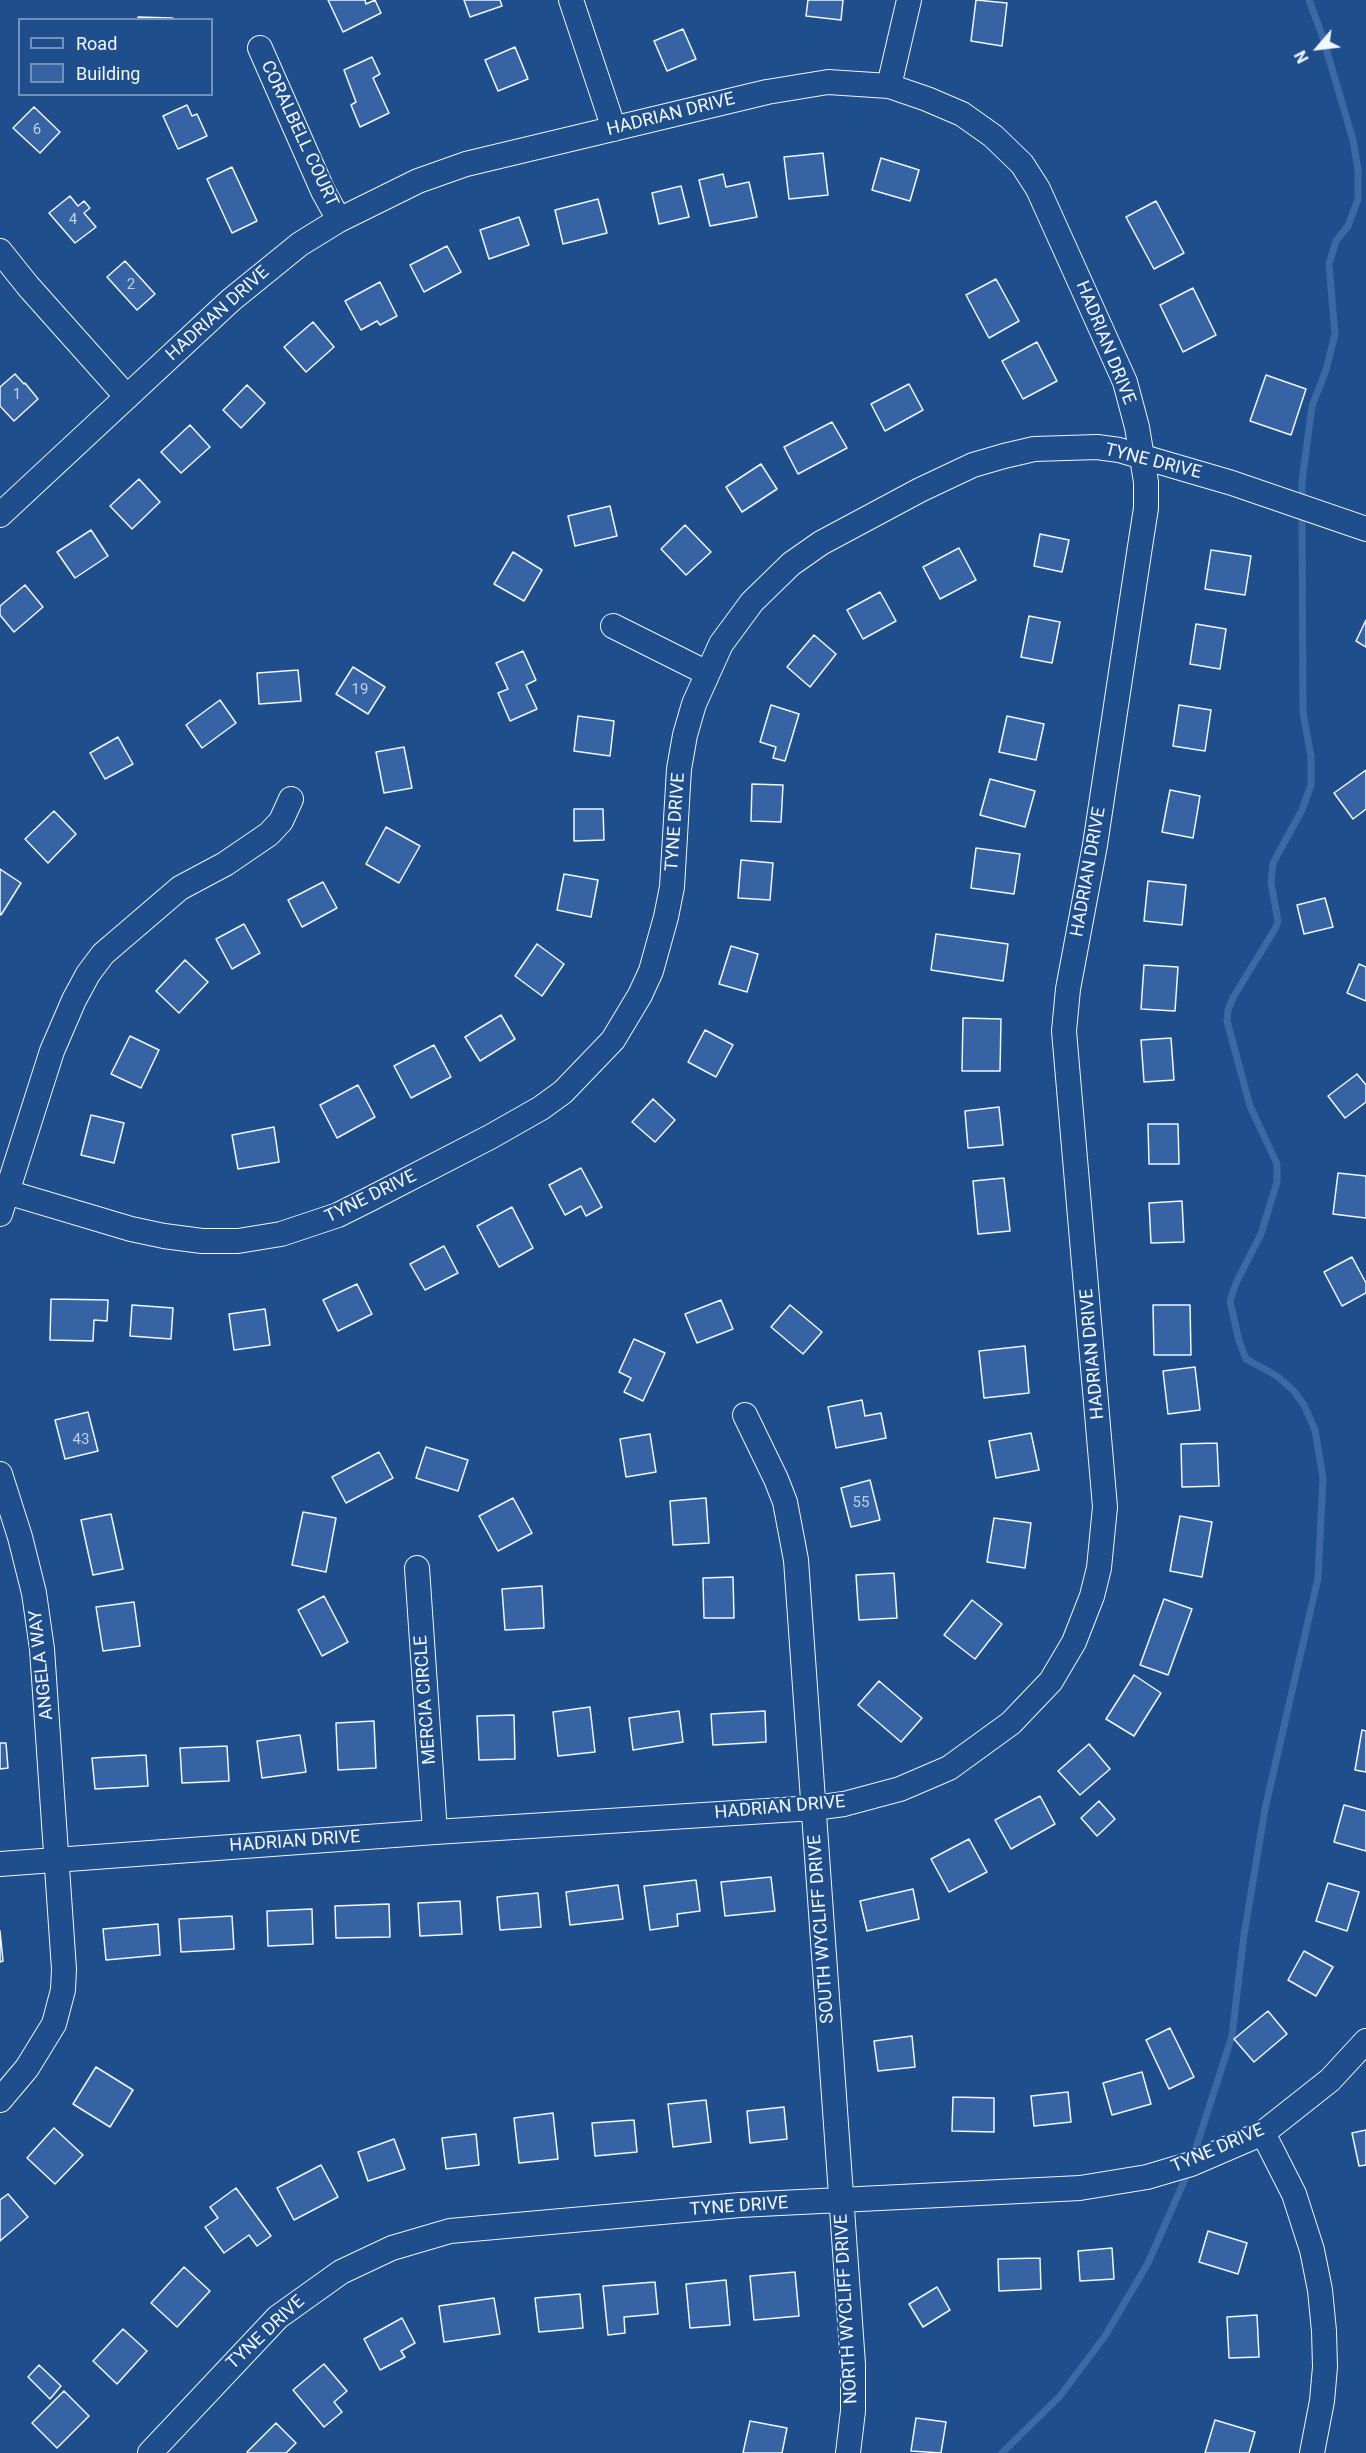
<!DOCTYPE html>
<html>
<head>
<meta charset="utf-8">
<style>
  body { margin:0 }
  #map { position:relative; width:1366px; height:2453px; overflow:hidden; background:#1f4e8c; font-family:Roboto,sans-serif }
  canvas { display:block }
  .legend { position:absolute; left:18px; top:18px; width:195px; height:78px; box-sizing:border-box; background:#1f4e8c; border:2px solid #7391ba; margin:0; padding:8px 10px; list-style:none; font-size:18px; color:#f2f6ff }
  .legend li { display:flex; align-items:center; gap:12px; height:30px }
  .legend b { width:30px; border:2px solid #7391ba }
  .north { position:absolute; left:1288px; top:18px; width:60px; height:60px; -webkit-text-stroke:4px #1f4e8c; paint-order:stroke; rotate:242deg; font-size:16px; font-weight:700; line-height:24px; text-align:center; color:#f2f6ff }
  .north::after { content:''; display:block; margin:auto; width:21px; height:27px; background:#f2f6ff; clip-path:polygon(50% 0,100% 100%,50% 72%,0 100%) }
</style>
</head>
<body>
<div id="map">
<canvas width="1366" height="2453"></canvas>
<ul class="legend">
<li><b style="height:8px;background:#1f4e8c"></b>Road</li>
<li><b style="height:16px;background:#3563a3"></b>Building</li>
</ul>
<div class="north">N</div>
</div>
<script>
const g = document.querySelector('canvas').getContext('2d');
g.lineJoin = 'round';
const toPath = rows => new Path2D(rows.map(r => 'M' + r).join(''));
function stroke(path, color, width, dash) { g.strokeStyle = color; g.lineWidth = width; g.lineCap = dash ? 'butt' : 'round'; g.setLineDash(dash || []); g.stroke(path); }
function paint(path, color) { g.fillStyle = color; g.fill(path, 'evenodd'); }
function drawText(font, color, halo, rows, align = 'center') {
  g.font = font + ' Roboto,sans-serif'; g.lineWidth = 4.5; g.setLineDash([]); g.textBaseline = 'middle'; g.strokeStyle = halo; g.fillStyle = color; for (const [text, x, y, turn = 0] of rows) {
    g.save(); g.translate(x, y); g.rotate((+turn || 0) * Math.PI / 180); g.textAlign = isNaN(turn) ? turn : align; if (halo) g.strokeText(text, 0, 0); g.fillText(text, 0, 0); g.restore();
  }
}
stroke(toPath([
  [1302,502,1302,482,1312,406,1326,370,1335,334,1329,264,1336,241,1348,226,1358,199,1358,170,1353,140,1322,35,1309,0],
  [1193,2157,1232,2036,1244,1935,1265,1809,1318,1578,1323,1478,1315,1430,1304,1405,1294,1391,1277,1376,1246,1359,1239,1341,1230,1301,1236,1283,1261,1234,1277,1182,1277,1164,1250,1106,1227,1021,1228,1010,1234,996,1275,929,1278,921,1271,883,1273,863,1302,810,1311,785,1311,757,1303,712,1302,513],
  [1002,2453,1060,2396,1105,2336,1148,2263,1189,2170]
]), '#3b69a3', 7);
const building = toPath([
  [328,0,365,0,366,4,375,0,381,13,343,32,328,0],
  [464,0,500,0,502,6,470,17,464,0],
  [808,0,843,0,841,20,806,16,808,0],
  [976,0,1007,3,1002,46,971,41,976,0],
  [138,17,173,18,173,20,138,20,138,17],
  [683,29,696,59,667,71,654,41,683,29],
  [515,47,528,79,498,91,485,60,515,47],
  [372,57,380,74,373,78,389,113,360,127,351,105,356,102,344,70,372,57],
  [187,105,192,116,197,114,207,136,178,149,163,116,187,105],
  [34,107,60,132,40,153,13,128,34,107],
  [823,153,828,195,789,199,784,157,823,153],
  [881,158,919,170,910,201,872,190,881,158],
  [232,167,257,221,232,233,207,179,232,167],
  [723,174,726,187,749,182,757,217,710,226,699,180,723,174],
  [681,186,689,217,659,224,652,193,681,186],
  [70,196,78,206,84,201,90,208,84,213,96,227,75,243,49,213,70,196],
  [598,199,607,233,563,244,555,210,598,199],
  [1156,201,1184,253,1154,269,1126,217,1156,201],
  [519,217,529,245,489,259,480,230,519,217],
  [447,246,461,272,424,292,410,265,447,246],
  [125,261,155,294,137,310,107,277,125,261],
  [996,279,1019,321,989,338,966,295,996,279],
  [380,282,397,316,380,325,377,321,361,330,345,301,380,282],
  [1193,288,1216,335,1183,352,1160,305,1193,288],
  [313,322,334,347,306,372,284,347,313,322],
  [1037,342,1057,381,1023,399,1002,361,1037,342],
  [15,374,24,384,25,383,38,399,14,421,0,406,0,387,15,374],
  [1266,375,1306,389,1291,435,1250,421,1266,375],
  [909,384,923,410,885,431,871,404,909,384],
  [247,385,265,403,241,428,223,410,247,385],
  [832,422,847,448,798,474,784,447,832,422],
  [190,425,210,447,181,473,161,452,190,425],
  [761,464,777,489,742,512,726,487,761,464],
  [139,479,160,502,132,529,110,506,139,479],
  [610,506,617,536,575,546,568,516,610,506],
  [685,525,711,552,686,575,661,549,685,525],
  [91,530,108,556,75,578,57,552,91,530],
  [1040,534,1069,540,1062,572,1034,566,1040,534],
  [959,548,976,580,940,599,923,567,959,548],
  [1211,550,1251,556,1245,595,1205,589,1211,550],
  [513,552,542,570,524,601,494,584,513,552],
  [25,585,43,607,14,632,0,615,0,606,25,585],
  [880,592,896,621,863,639,847,610,880,592],
  [1029,616,1060,622,1052,663,1021,657,1029,616],
  [1366,620,1366,647,1356,641,1366,620],
  [1196,624,1226,629,1220,669,1190,664,1196,624],
  [814,635,836,654,810,687,787,667,814,635],
  [523,651,536,680,526,685,537,709,510,721,498,693,508,689,496,663,523,651],
  [353,667,385,687,368,714,336,694,353,667],
  [298,670,301,701,259,704,257,673,298,670],
  [220,700,236,723,202,748,186,725,220,700],
  [771,705,799,714,785,761,773,758,776,747,760,742,771,705],
  [1179,705,1211,710,1205,751,1173,746,1179,705],
  [578,716,614,721,610,756,574,751,578,716],
  [1007,716,1044,724,1036,760,999,752,1007,716],
  [118,737,133,764,105,779,90,753,118,737],
  [404,747,412,788,384,793,376,752,404,747],
  [1366,770,1366,809,1353,819,1334,793,1366,770],
  [990,779,1035,791,1025,827,980,815,990,779],
  [752,784,783,785,781,822,751,821,752,784],
  [1170,790,1200,796,1193,838,1162,832,1170,790],
  [574,809,603,809,604,840,574,841,574,809],
  [54,811,76,834,48,863,25,839,54,811],
  [386,827,420,846,399,883,366,864,386,827],
  [976,848,1020,854,1014,894,971,888,976,848],
  [741,860,773,863,770,900,738,898,741,860],
  [0,869,21,883,1,915,0,914,0,869],
  [564,874,598,880,591,917,557,910,564,874],
  [1148,881,1186,885,1182,925,1144,921,1148,881],
  [323,882,337,908,302,927,288,900,323,882],
  [1325,898,1333,927,1304,934,1297,905,1325,898],
  [244,924,260,953,232,969,216,939,244,924],
  [936,934,1008,944,1003,981,931,970,936,934],
  [537,944,564,964,542,996,515,976,537,944],
  [731,946,758,954,747,992,719,984,731,946],
  [185,960,208,982,179,1013,156,991,185,960],
  [1359,964,1366,967,1366,1001,1347,993,1359,964],
  [1144,965,1178,967,1175,1011,1141,1009,1144,965],
  [501,1015,515,1039,480,1061,465,1037,501,1015],
  [963,1018,1001,1019,1000,1071,962,1071,963,1018],
  [705,1030,733,1045,716,1077,688,1062,705,1030],
  [130,1036,159,1050,141,1088,111,1074,130,1036],
  [1171,1038,1174,1080,1144,1082,1141,1040,1171,1038],
  [434,1045,451,1077,411,1098,394,1066,434,1045],
  [1357,1074,1366,1085,1366,1102,1345,1118,1328,1096,1357,1074],
  [358,1085,375,1117,337,1138,320,1105,358,1085],
  [653,1099,675,1120,655,1142,632,1122,653,1099],
  [999,1107,1003,1145,968,1148,965,1111,999,1107],
  [91,1115,124,1123,114,1163,81,1155,91,1115],
  [1148,1124,1178,1124,1179,1164,1149,1164,1148,1124],
  [274,1127,279,1162,238,1169,232,1135,274,1127],
  [581,1168,602,1207,586,1216,581,1206,565,1215,549,1185,581,1168],
  [1338,1173,1366,1176,1366,1218,1333,1214,1338,1173],
  [1004,1178,1010,1231,978,1234,973,1181,1004,1178],
  [1182,1201,1184,1242,1151,1243,1149,1203,1182,1201],
  [512,1207,533,1248,499,1267,477,1226,512,1207],
  [444,1246,458,1273,425,1290,410,1264,444,1246],
  [1352,1257,1366,1283,1366,1293,1342,1306,1324,1272,1352,1257],
  [357,1284,372,1314,338,1331,323,1300,357,1284],
  [51,1299,108,1300,107,1321,94,1320,93,1341,50,1340,51,1299],
  [721,1300,733,1329,697,1343,685,1314,721,1300],
  [132,1305,173,1308,171,1339,130,1336,132,1305],
  [790,1305,822,1332,803,1354,771,1327,790,1305],
  [1153,1305,1190,1305,1191,1355,1154,1355,1153,1305],
  [265,1309,270,1345,234,1350,229,1314,265,1309],
  [634,1339,665,1353,643,1401,624,1392,631,1378,619,1372,634,1339],
  [1025,1346,1029,1393,984,1398,979,1351,1025,1346],
  [1195,1367,1200,1410,1168,1414,1163,1371,1195,1367],
  [862,1400,865,1416,881,1413,886,1438,836,1448,828,1407,862,1400],
  [88,1412,98,1451,65,1459,55,1420,88,1412],
  [1031,1433,1039,1470,996,1478,989,1441,1031,1433],
  [650,1434,656,1472,626,1477,620,1439,650,1434],
  [1217,1443,1219,1486,1182,1487,1181,1444,1217,1443],
  [426,1447,468,1460,458,1491,416,1478,426,1447],
  [379,1452,393,1478,346,1503,332,1477,379,1452],
  [870,1480,880,1520,851,1527,841,1488,870,1480],
  [513,1498,532,1533,498,1551,479,1516,513,1498],
  [706,1498,709,1543,673,1545,670,1501,706,1498],
  [303,1512,336,1518,326,1572,292,1565,303,1512],
  [111,1514,123,1569,93,1575,81,1520,111,1514],
  [1180,1516,1212,1522,1202,1577,1170,1571,1180,1516],
  [994,1518,1031,1523,1025,1568,987,1562,994,1518],
  [894,1573,897,1618,859,1620,856,1575,894,1573],
  [733,1577,734,1618,704,1618,703,1578,733,1577],
  [542,1586,544,1628,505,1630,502,1589,542,1586],
  [324,1596,348,1642,322,1656,298,1610,324,1596],
  [1164,1599,1192,1609,1168,1675,1140,1665,1164,1599],
  [972,1600,1002,1624,975,1659,944,1635,972,1600],
  [134,1602,140,1646,103,1651,96,1607,134,1602],
  [1134,1675,1161,1693,1134,1736,1106,1719,1134,1675],
  [879,1681,922,1718,901,1742,858,1705,879,1681],
  [590,1707,595,1752,558,1756,553,1712,590,1707],
  [679,1711,683,1742,633,1750,629,1718,679,1711],
  [765,1711,766,1742,713,1745,711,1714,765,1711],
  [514,1715,515,1759,479,1760,477,1716,514,1715],
  [374,1721,376,1768,338,1770,336,1723,374,1721],
  [1362,1730,1366,1731,1366,1772,1355,1770,1362,1730],
  [300,1735,306,1772,262,1778,257,1741,300,1735],
  [0,1743,6,1743,8,1768,0,1769,0,1743],
  [1089,1744,1110,1769,1080,1795,1058,1771,1089,1744],
  [227,1746,229,1781,182,1783,180,1748,227,1746],
  [146,1755,148,1786,95,1789,92,1758,146,1755],
  [1040,1796,1055,1824,1011,1849,995,1820,1040,1796],
  [1099,1801,1115,1819,1097,1836,1081,1818,1099,1801],
  [1344,1805,1366,1811,1366,1851,1334,1842,1344,1805],
  [969,1839,987,1872,949,1892,931,1859,969,1839],
  [771,1877,775,1911,725,1916,721,1882,771,1877],
  [696,1880,700,1911,677,1914,678,1926,650,1930,644,1886,696,1880],
  [1328,1883,1359,1892,1347,1931,1316,1921,1328,1883],
  [618,1885,623,1919,570,1925,566,1892,618,1885],
  [913,1889,919,1919,867,1931,860,1901,913,1889],
  [538,1893,541,1927,500,1930,497,1897,538,1893],
  [460,1901,462,1934,420,1936,418,1903,460,1901],
  [389,1904,390,1937,336,1938,335,1906,389,1904],
  [312,1909,313,1944,268,1946,267,1911,312,1909],
  [232,1916,234,1949,181,1952,179,1919,232,1916],
  [158,1924,160,1955,106,1960,103,1929,158,1924],
  [0,1931,3,1961,0,1962,0,1931],
  [1304,1951,1333,1967,1316,1996,1288,1980,1304,1951],
  [1268,2011,1287,2034,1254,2062,1234,2039,1268,2011],
  [1170,2028,1194,2077,1169,2089,1146,2040,1170,2028],
  [912,2036,915,2067,878,2071,874,2041,912,2036],
  [96,2067,133,2090,110,2127,73,2104,96,2067],
  [1142,2072,1151,2104,1112,2115,1103,2083,1142,2072],
  [1068,2092,1071,2122,1034,2126,1031,2096,1068,2092],
  [953,2097,994,2098,994,2132,952,2131,953,2097],
  [706,2100,711,2142,673,2147,668,2104,706,2100],
  [784,2107,787,2139,750,2143,747,2111,784,2107],
  [553,2113,558,2159,519,2163,514,2118,553,2113],
  [634,2120,637,2152,595,2156,592,2123,634,2120],
  [54,2128,83,2155,55,2184,27,2158,54,2128],
  [1366,2130,1366,2165,1359,2166,1352,2133,1366,2130],
  [476,2134,479,2165,446,2169,442,2138,476,2134],
  [394,2139,405,2169,368,2181,358,2152,394,2139],
  [321,2165,338,2197,294,2220,277,2188,321,2165],
  [236,2188,271,2236,257,2246,249,2235,224,2253,205,2227,218,2218,210,2207,236,2188],
  [8,2194,28,2217,0,2241,0,2200,8,2194],
  [1208,2231,1247,2243,1238,2274,1199,2262,1208,2231],
  [1112,2248,1114,2279,1080,2281,1078,2251,1112,2248],
  [1040,2258,1041,2289,999,2291,998,2259,1040,2258],
  [184,2267,210,2291,177,2327,151,2303,184,2267],
  [795,2272,799,2316,754,2320,750,2276,795,2272],
  [726,2280,730,2325,690,2328,686,2284,726,2280],
  [655,2282,658,2314,624,2317,625,2333,608,2335,603,2286,655,2282],
  [937,2287,950,2310,923,2327,909,2304,937,2287],
  [580,2294,583,2328,539,2332,535,2298,580,2294],
  [494,2298,500,2334,444,2342,439,2306,494,2298],
  [1257,2315,1259,2357,1229,2358,1227,2317,1257,2315],
  [402,2318,415,2343,401,2351,405,2357,380,2370,364,2339,402,2318],
  [123,2329,147,2351,117,2384,93,2361,123,2329],
  [324,2364,347,2391,334,2402,342,2412,324,2427,293,2390,324,2364],
  [39,2365,61,2386,50,2399,28,2377,39,2365],
  [64,2391,89,2416,57,2448,32,2423,64,2391],
  [916,2418,946,2422,941,2453,911,2451,916,2418],
  [1215,2420,1255,2432,1249,2453,1205,2453,1215,2420],
  [750,2421,787,2428,782,2453,743,2453,750,2421],
  [276,2423,296,2443,286,2453,248,2453,247,2452,276,2423]
]);
paint(building, '#3563a3');
stroke(building, '#f2f6ff', 1.5);
const minor = toPath([
  [571,0,614,129],
  [260,48,323,191,339,220],
  [889,86,909,0],
  [0,251,28,286,127,397],
  [0,515,231,300,300,244,339,220,418,181,466,164,767,92,828,82,889,86,927,99,962,114,993,136,1022,164,1038,189,1125,382,1137,427,1146,482,1146,508,1139,553,1095,845,1068,989,1064,1031,1105,1507,1099,1568,1092,1596,1074,1642,1051,1681,1011,1723,949,1768,900,1789,844,1804,814,1808,435,1832,0,1864],
  [613,626,707,673],
  [0,1190,131,1229,164,1236,202,1241,238,1241,281,1234,338,1215,368,1200,490,1137,541,1108,563,1092,613,1040,640,995,651,971,666,917,672,887,679,769,685,735,694,704,721,644,752,602,791,564,821,543,920,490,973,465,1004,456,1034,449,1097,447,1119,450,1232,483,1366,529],
  [0,1214,52,1051,74,1000,88,974,103,954,180,888,225,864,269,834,281,821,291,799],
  [745,1415,776,1479,785,1502,796,1560,853,2364,853,2411,848,2453],
  [0,1474,20,1537,34,1593,42,1649,64,1969,63,1990,54,2024,27,2068,0,2100],
  [417,1568,435,1832],
  [1263,2133,1294,2194,1312,2250,1320,2290,1324,2331,1325,2367,1322,2401,1312,2453],
  [150,2453,278,2317,341,2272,392,2248,450,2231,740,2205,1080,2188,1147,2177,1191,2164,1263,2133,1330,2080,1366,2041]
]);
stroke(minor, '#f2f6ff', 26);
stroke(minor, '#1f4e8c', 24);
drawText('15px', '#c3d1e8', null, [
  ["6",37,130],
  ["4",73,220],
  ["2",131,285],
  ["1",17,395],
  ["19",360,690],
  ["43",81,1440],
  ["55",861,1503]
]);
drawText('18px', '#f2f6ff', '#1f4e8c', [
  ["HADRIAN DRIVE",671,115,-14],
  ["CORALBELL COURT",299,134,65],
  ["HADRIAN DRIVE",218,314,-42],
  ["HADRIAN DRIVE",1105,343,68],
  ["TYNE DRIVE",1153,462,14],
  ["TYNE DRIVE",676,822,-86],
  ["HADRIAN DRIVE",1089,872,-80],
  ["TYNE DRIVE",371,1197,-26],
  ["HADRIAN DRIVE",1093,1354,-95],
  ["ANGELA WAY",42,1665,-96],
  ["MERCIA CIRCLE",426,1700,-94],
  ["HADRIAN DRIVE",780,1808,-5],
  ["HADRIAN DRIVE",295,1842,-4],
  ["SOUTH WYCLIFF DRIVE",822,1929,-94],
  ["TYNE DRIVE",1218,2149,-23],
  ["TYNE DRIVE",739,2207,-4],
  ["NORTH WYCLIFF DRIVE",847,2309,-93],
  ["TYNE DRIVE",266,2333,-43]
]);
</script>
</body>
</html>
